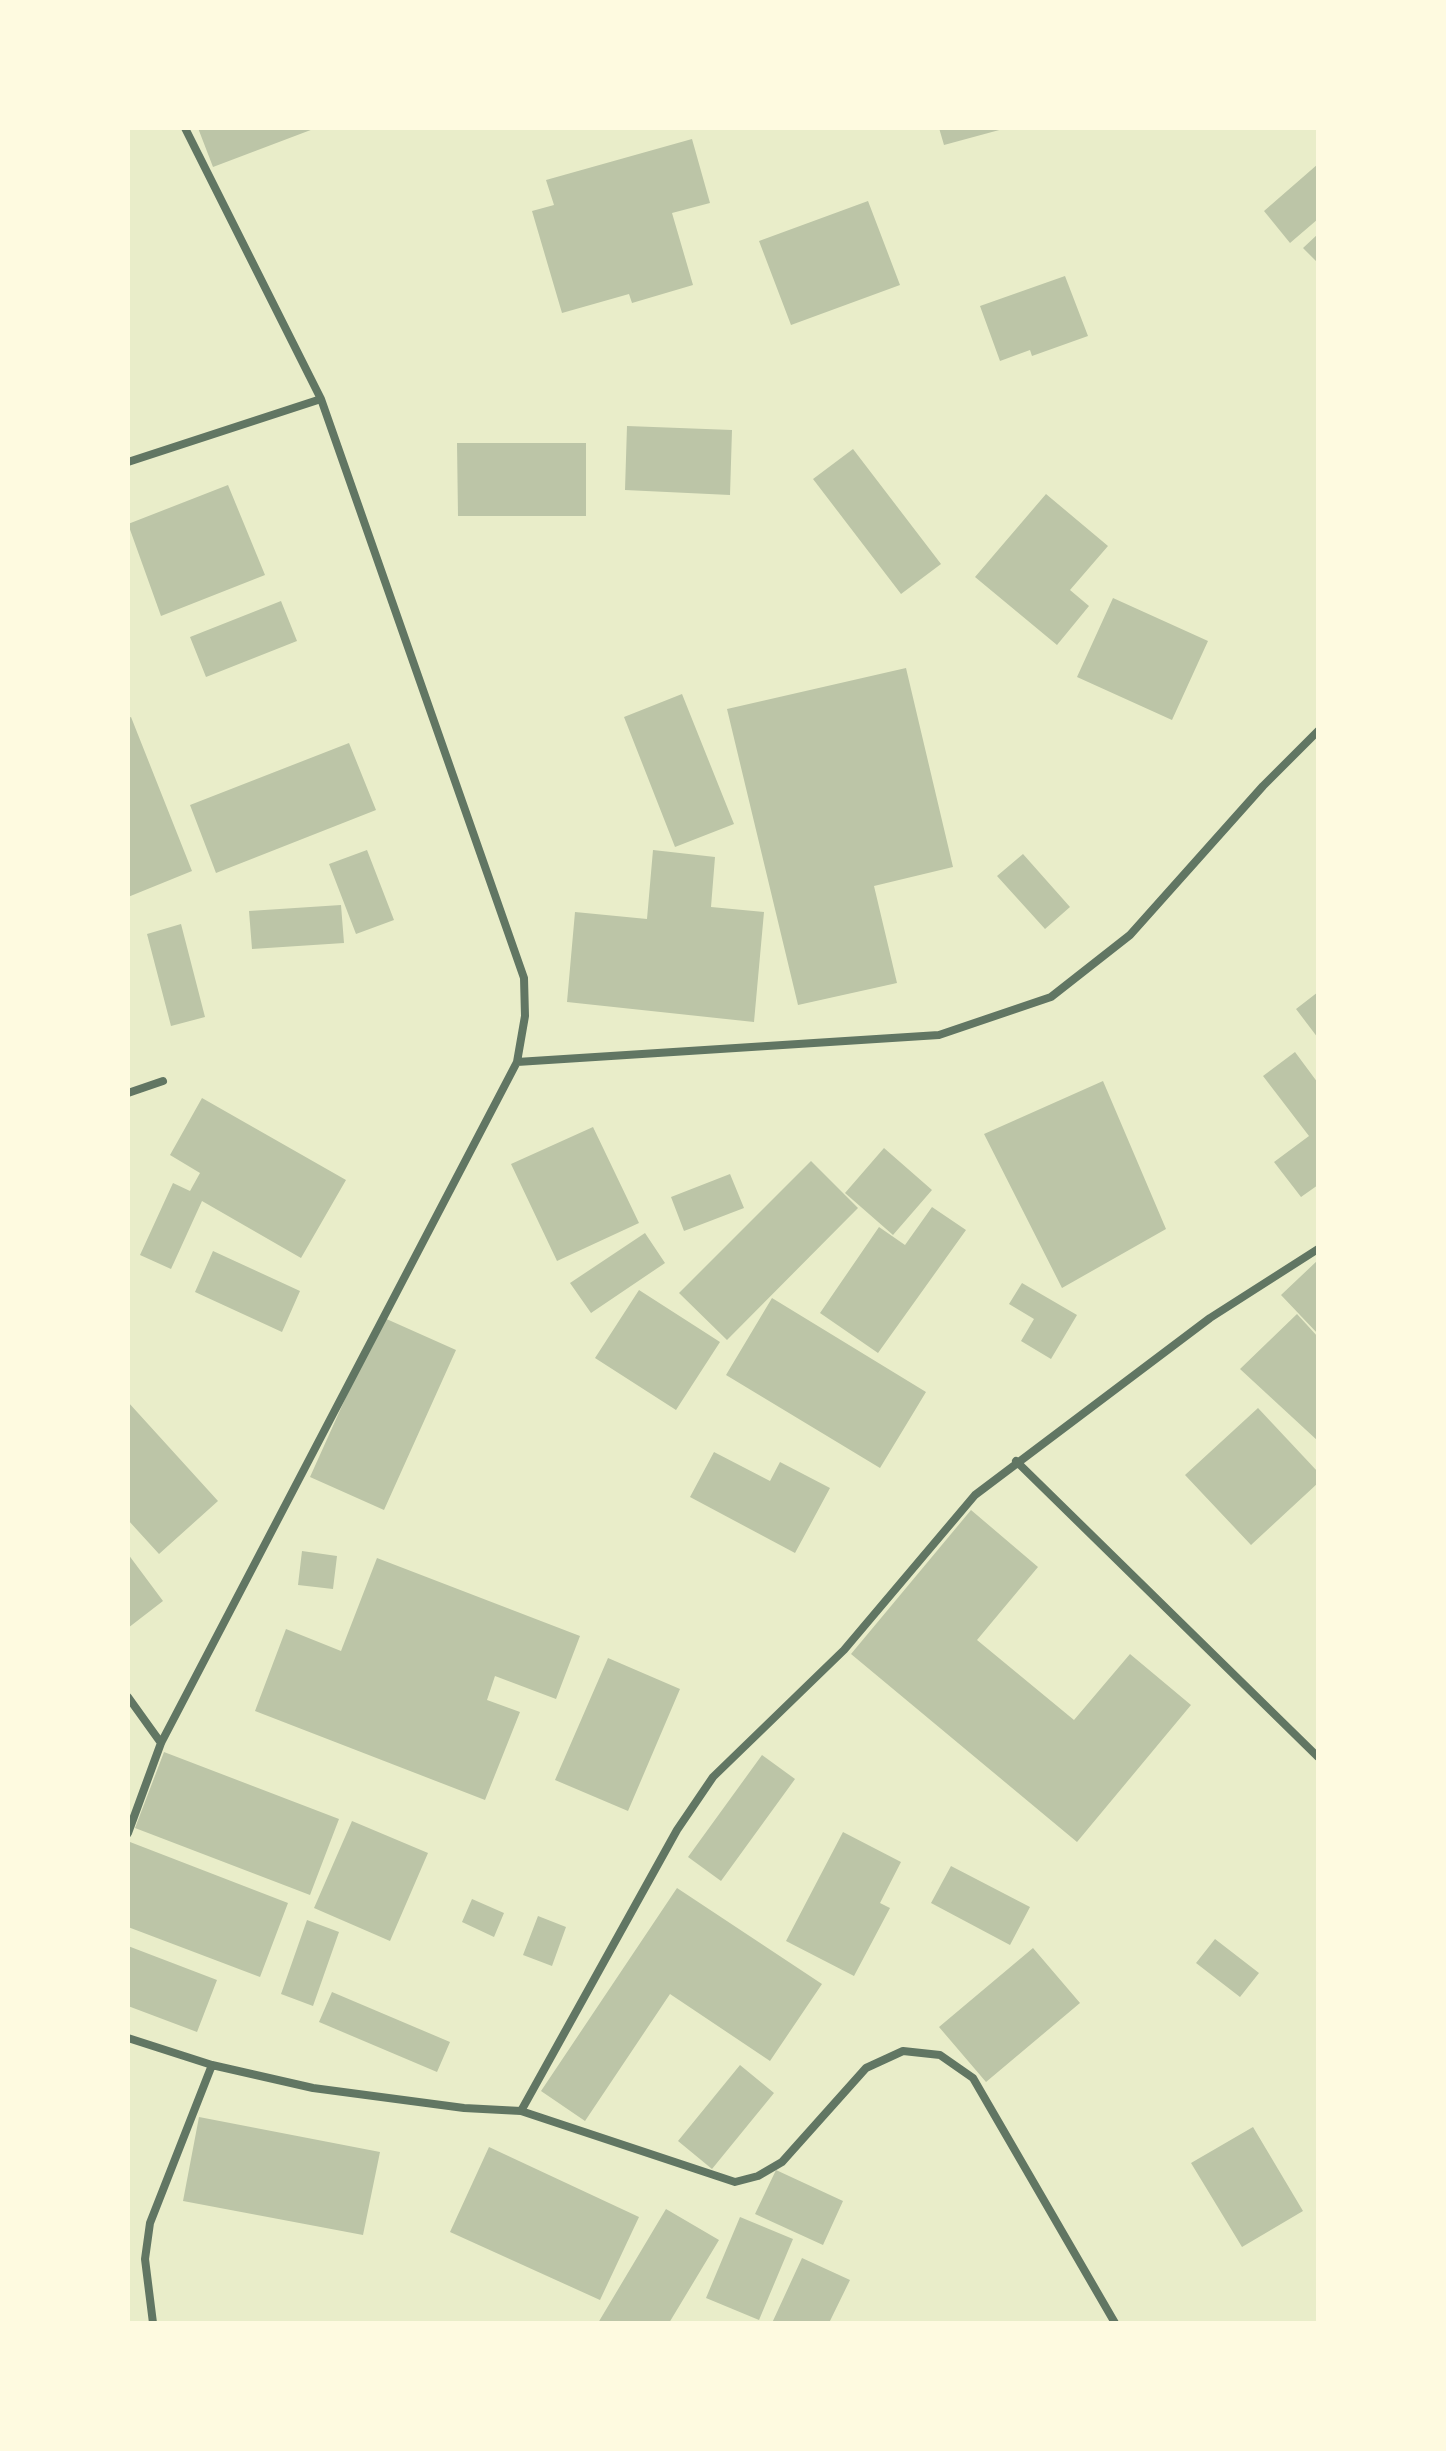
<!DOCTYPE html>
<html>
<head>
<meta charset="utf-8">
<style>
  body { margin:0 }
  #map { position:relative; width:1446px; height:2451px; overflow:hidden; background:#e9edc9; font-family:"Space Grotesk",sans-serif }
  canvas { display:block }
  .frame { position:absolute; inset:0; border:130px solid #fefae0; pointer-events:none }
</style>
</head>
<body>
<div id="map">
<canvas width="1446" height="2451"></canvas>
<div class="frame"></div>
</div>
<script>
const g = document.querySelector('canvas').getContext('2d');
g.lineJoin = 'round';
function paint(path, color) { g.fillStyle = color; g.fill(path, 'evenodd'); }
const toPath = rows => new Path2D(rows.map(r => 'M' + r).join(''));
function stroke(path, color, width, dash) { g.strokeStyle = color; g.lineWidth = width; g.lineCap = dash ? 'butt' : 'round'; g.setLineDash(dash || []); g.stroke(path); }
paint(toPath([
  [198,128,316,128,213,167],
  [939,128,1003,128,1003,129,944,145],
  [692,139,710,203,672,213,693,285,632,303,629,294,562,313,532,211,554,205,546,180],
  [1318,164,1318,219,1290,243,1264,211],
  [868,201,900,285,791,325,759,241],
  [1318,234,1318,263,1303,248],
  [1065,276,1088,336,1032,356,1030,350,1000,361,980,306],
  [627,426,732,430,730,495,625,490],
  [457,443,586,443,586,516,458,516],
  [853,449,941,564,901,594,813,479],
  [228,485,265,575,161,616,128,524],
  [1046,494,1108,546,1070,590,1089,606,1057,645,975,577],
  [1113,598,1208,641,1172,720,1077,677],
  [281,601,297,641,206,677,190,637],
  [906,668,953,867,874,886,897,983,798,1005,727,709],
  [682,694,734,824,675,847,624,717],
  [131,717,192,871,128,897,128,718],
  [349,743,376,810,216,873,190,805],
  [367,850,394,920,356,934,329,864],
  [653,850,715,857,711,907,764,912,754,1022,567,1002,575,912,647,919],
  [1023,854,1070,907,1045,929,997,876],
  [341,905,344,943,252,949,249,911],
  [181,924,205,1017,171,1026,147,934],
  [1318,992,1318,1038,1296,1009],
  [1295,1052,1318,1083,1318,1185,1301,1197,1274,1162,1309,1136,1263,1076],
  [1103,1081,1166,1229,1062,1288,984,1134],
  [202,1098,346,1180,301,1258,202,1201,171,1269,140,1255,173,1183,190,1191,200,1173,170,1155],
  [593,1127,639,1223,557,1261,511,1164],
  [884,1148,932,1190,893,1235,845,1193],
  [811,1161,858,1208,727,1340,679,1293],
  [730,1174,744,1208,684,1231,671,1197],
  [932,1207,966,1230,878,1353,820,1313,879,1227,905,1245],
  [645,1233,665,1263,591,1313,570,1283],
  [213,1251,300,1291,282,1332,195,1292],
  [1318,1260,1318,1334,1281,1295],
  [1022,1283,1077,1315,1051,1359,1021,1341,1034,1319,1009,1304],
  [639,1290,720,1342,676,1410,595,1358],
  [772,1298,926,1392,880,1468,726,1375],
  [1297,1314,1318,1337,1318,1441,1240,1369],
  [382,1317,456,1350,384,1510,310,1477],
  [128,1402,218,1501,159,1554,128,1520],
  [1258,1408,1318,1472,1318,1483,1251,1545,1185,1475],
  [714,1452,770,1481,780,1462,830,1488,795,1553,690,1497],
  [971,1510,1038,1567,977,1640,1074,1720,1130,1654,1191,1705,1077,1842,851,1654],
  [302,1551,337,1556,333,1589,298,1585],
  [128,1554,163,1601,128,1628],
  [377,1558,580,1636,556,1699,495,1676,487,1700,520,1712,485,1800,255,1711,286,1629,341,1651],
  [608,1658,680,1689,628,1811,555,1780],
  [164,1752,339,1819,310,1895,135,1828],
  [762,1755,795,1779,721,1881,688,1857],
  [352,1821,428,1853,390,1941,314,1908],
  [843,1832,901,1862,880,1903,890,1908,854,1976,786,1941],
  [130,1842,288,1903,260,1977,128,1927],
  [951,1866,1030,1907,1010,1945,931,1903],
  [677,1888,822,1984,770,2061,670,1994,585,2121,541,2091],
  [472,1899,504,1913,494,1937,462,1922],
  [538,1916,566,1927,552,1966,523,1955],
  [307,1920,339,1932,313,2006,281,1994],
  [1215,1939,1259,1973,1240,1997,1196,1963],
  [128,1946,217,1980,197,2032,128,2006],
  [1033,1948,1080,2003,986,2082,939,2027],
  [332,1992,450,2042,437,2072,319,2022],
  [740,2065,774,2093,712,2169,678,2141],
  [199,2117,380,2152,363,2235,183,2201],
  [1253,2127,1303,2211,1242,2247,1191,2163],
  [489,2147,639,2217,600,2300,450,2232],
  [776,2170,843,2201,823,2245,755,2214],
  [666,2209,719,2240,669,2323,598,2323],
  [740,2217,793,2239,759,2320,706,2298],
  [802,2258,850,2280,829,2323,772,2323]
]), '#bcc5a7');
stroke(toPath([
  [128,462,321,399],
  [517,1062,939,1035,1051,997,1130,935,1263,786,1318,731],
  [128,1093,163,1081],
  [1016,1461,1318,1757],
  [128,1697,161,1743],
  [128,1833,161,1743,517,1062,525,1016,524,978,321,399,185,128],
  [128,2038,212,2065,313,2088,464,2108,521,2111,735,2182,758,2176,782,2162,866,2068,903,2051,940,2055,973,2078,1115,2323],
  [521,2111,677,1830,713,1777,844,1650,975,1495,1210,1318,1318,1249],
  [153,2323,145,2259,150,2223,212,2065]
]), '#617663', 8);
</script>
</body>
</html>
